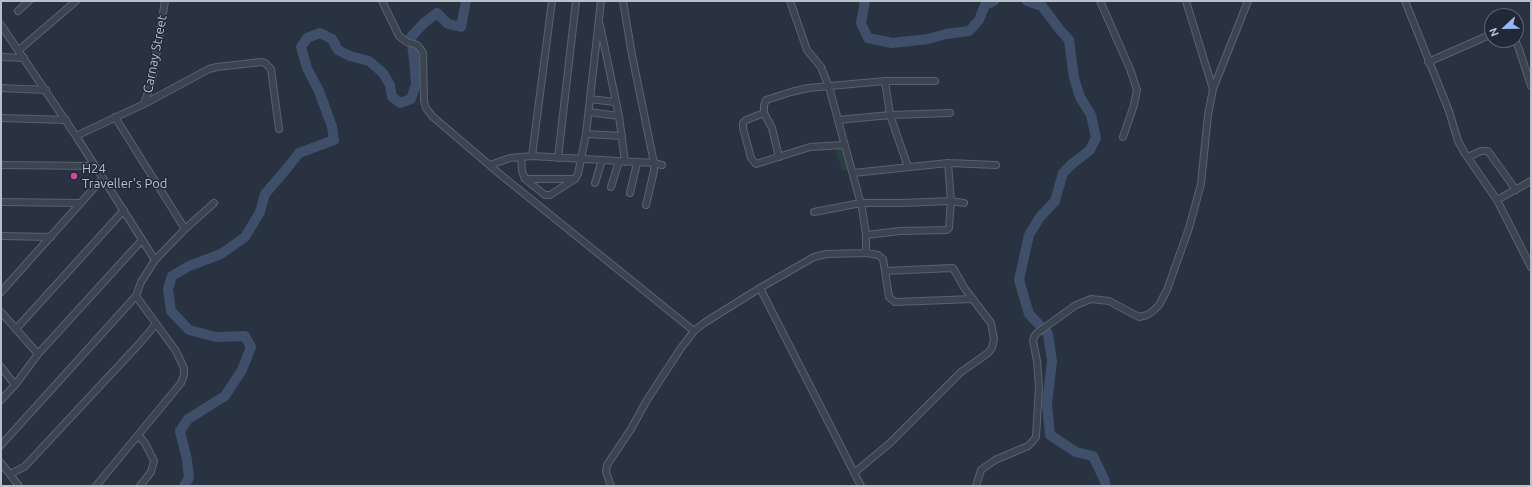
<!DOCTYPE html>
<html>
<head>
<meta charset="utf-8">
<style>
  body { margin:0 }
  #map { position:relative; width:1532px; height:487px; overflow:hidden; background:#283241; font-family:Ubuntu,sans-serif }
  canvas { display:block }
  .frame { position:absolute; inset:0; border:2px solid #b9c0cb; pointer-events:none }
  .north { position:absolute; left:1484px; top:8px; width:40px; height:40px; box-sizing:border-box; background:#212936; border:1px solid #5e6572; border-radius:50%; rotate:248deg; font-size:11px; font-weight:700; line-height:16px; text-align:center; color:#b9c0cb }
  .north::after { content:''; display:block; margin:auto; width:14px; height:18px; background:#96b8f3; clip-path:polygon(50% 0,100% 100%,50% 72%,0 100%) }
</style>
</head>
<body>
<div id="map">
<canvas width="1532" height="487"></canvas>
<div class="frame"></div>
<div class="north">N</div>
</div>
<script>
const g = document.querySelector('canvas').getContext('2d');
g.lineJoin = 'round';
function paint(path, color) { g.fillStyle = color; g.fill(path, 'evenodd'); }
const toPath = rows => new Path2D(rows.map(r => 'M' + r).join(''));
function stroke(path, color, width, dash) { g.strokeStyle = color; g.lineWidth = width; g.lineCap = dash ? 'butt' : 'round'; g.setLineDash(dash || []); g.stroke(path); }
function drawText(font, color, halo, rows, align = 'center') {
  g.font = font + ' Ubuntu,sans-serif'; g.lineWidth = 3; g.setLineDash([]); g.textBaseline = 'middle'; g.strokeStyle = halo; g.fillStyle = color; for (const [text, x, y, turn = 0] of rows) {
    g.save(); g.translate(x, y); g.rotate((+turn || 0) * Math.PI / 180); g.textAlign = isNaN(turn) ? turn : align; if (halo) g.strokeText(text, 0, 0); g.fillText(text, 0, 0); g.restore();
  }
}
paint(toPath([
  [843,147,851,169,842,171,835,149]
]), '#2a3f42');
stroke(toPath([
  [865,1,861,23,868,38,892,43,928,39,946,34,969,31,979,20,985,5,994,1],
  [1027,1,1042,6,1060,30,1069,40,1074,78,1080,97,1091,115,1096,138,1090,150,1072,164,1063,173,1055,201,1040,217,1029,235,1019,280,1029,314,1048,334,1052,361,1047,404,1050,435,1076,452,1093,456,1104,479,1106,486],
  [184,486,189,478,187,460,180,431,188,419,225,396,242,370,251,347,245,336,216,337,189,330,171,311,168,289,172,276,189,266,221,254,245,237,260,212,265,194,288,167,299,153,334,140,332,127,326,110,319,91,307,68,301,47,307,38,320,33,332,39,338,50,350,56,369,61,383,73,390,85,392,97,400,103,411,99,416,84,414,59,411,37,424,23,437,13,448,24,461,27,466,1]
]), '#3f4f69', 10);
const minor = toPath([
  [382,1,399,36,407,42,417,45,420,48,423,53,424,101,426,108,432,116,501,175,694,331],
  [623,1,632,55,654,163,654,171,646,205],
  [790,1,807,50,821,67,829,87,862,208,866,235,866,253],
  [1100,1,1130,69,1137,90,1134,105,1123,137],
  [1186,1,1213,89],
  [1405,1,1449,111,1458,141,1464,152,1497,200,1531,267],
  [18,11,29,1],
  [1,25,76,136,155,260,141,282,136,296,176,351,184,368,184,375,181,383,96,486],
  [600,25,619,116,625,162],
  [1515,40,1519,49,1531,86],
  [19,50,76,1],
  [1,57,24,58],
  [1428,62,1492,34],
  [885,81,935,81],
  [1,88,46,90],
  [590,99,615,102],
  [144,104,209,69,217,67,261,62,265,63,271,69,279,129],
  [589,112,619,116],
  [764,113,772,128,779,157],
  [115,117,185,229,155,260],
  [1,118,66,120],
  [838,120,890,115,950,113],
  [586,134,622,136],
  [76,136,144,104,152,81,165,1],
  [844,145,810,147,756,164,751,158,743,128,743,123,746,120,764,113,764,105,766,100,791,92,808,88,885,81,890,115,908,167],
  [532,156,552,1],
  [521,157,522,171,525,179,545,195,550,195,575,179,578,174,586,134,601,1],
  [1468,157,1481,151,1488,151,1516,190],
  [558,158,576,1],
  [1,165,95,166],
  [490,165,510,158,532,156,654,163,662,165],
  [853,173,948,163,996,165],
  [525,179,575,179],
  [595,183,602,160],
  [611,187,619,161],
  [630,193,637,163],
  [1497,200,1531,181],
  [1,202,80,203],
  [814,212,861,203,901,203,951,201,964,203],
  [185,229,214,203],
  [866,235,900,231,947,230,949,228,951,201,948,163],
  [1,236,51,237],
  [885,271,889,297,895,302,973,299],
  [760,288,861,486],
  [1,292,103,178],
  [1,312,38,354],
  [16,329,124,210],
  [1,367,15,385],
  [1,400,15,385,38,354,142,240],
  [138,435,145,443,154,461,151,472,140,486],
  [1,445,136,296],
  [1,463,19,486],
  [10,474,24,467,29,462,139,344,156,324],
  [611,486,606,472,607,465,631,429,647,400,681,348,694,331,704,323,760,288,814,257,826,254,866,253,878,255,883,259,885,271,953,268,965,289,991,323,994,339,992,348,988,353,961,372,890,443,854,473],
  [976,486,981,470,995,460,1028,446,1032,442,1036,437,1039,387,1037,361,1033,341,1034,337,1037,333,1076,305,1091,299,1109,301,1139,317,1147,315,1153,311,1159,305,1167,290,1189,228,1201,184,1208,115,1213,89,1248,1]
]);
stroke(minor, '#5a626e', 8);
stroke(minor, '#3c4451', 6);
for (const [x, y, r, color] of [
  [74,176,4,"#d1479c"]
]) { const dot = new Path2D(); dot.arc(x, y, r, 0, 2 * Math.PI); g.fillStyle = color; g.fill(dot); stroke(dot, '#212936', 1.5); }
drawText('13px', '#b9c0cb', '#212936', [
  ["Carnay Street",155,54,-79]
]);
drawText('13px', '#b9c0cb', '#212936', [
  ["H24",82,169],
  ["Traveller's Pod",82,184]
], 'left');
</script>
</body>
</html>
